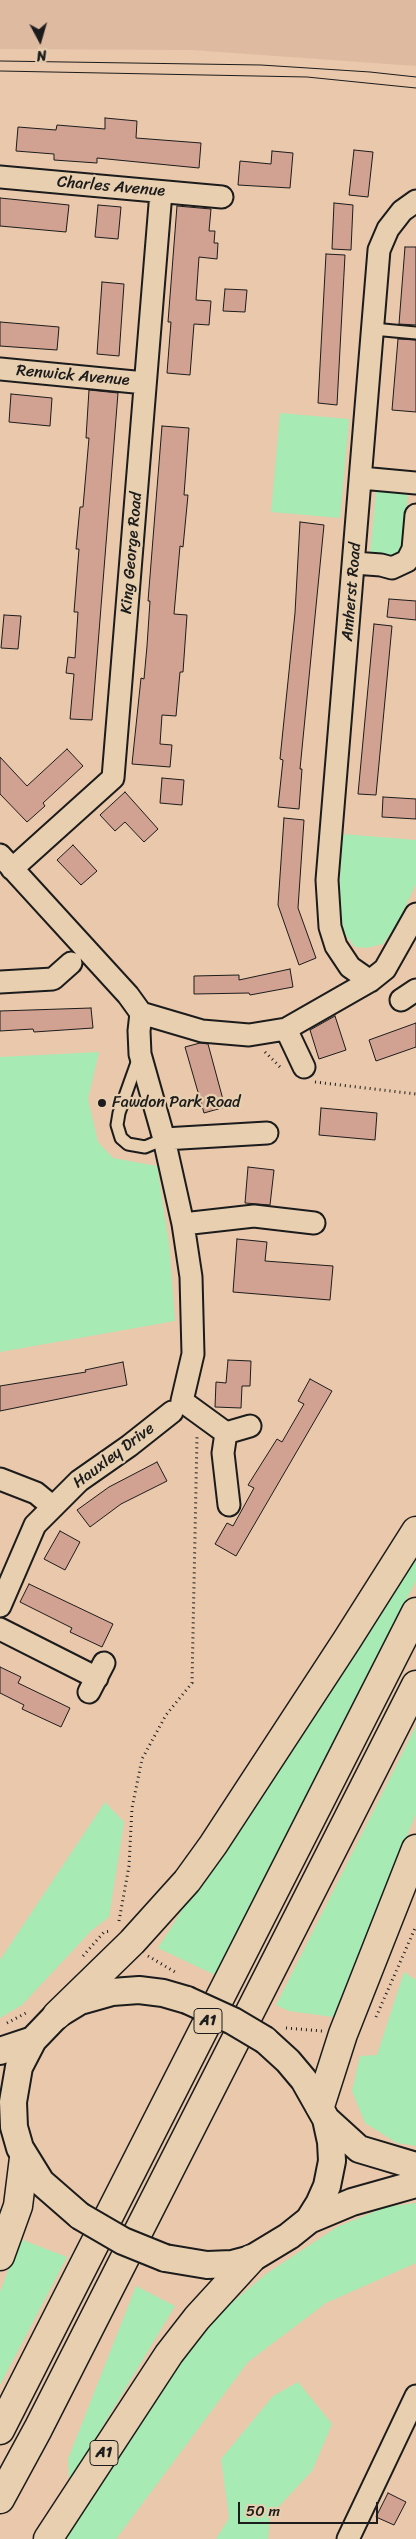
<!DOCTYPE html>
<html>
<head>
<meta charset="utf-8">
<style>
  body { margin:0 }
  #map { position:relative; width:416px; height:2539px; overflow:hidden; background:#e9c8ac; font-family:Sriracha,sans-serif }
  canvas { display:block }
  .north { position:absolute; left:15px; top:15px; width:50px; height:50px; -webkit-text-stroke:4px #e7cfaf; paint-order:stroke; rotate:174deg; font-size:14px; font-weight:700; line-height:20px; text-align:center; color:#1c1c1c }
  .north::after { content:''; display:block; margin:auto; width:18px; height:22px; background:#1c1c1c; clip-path:polygon(50% 0,100% 100%,50% 72%,0 100%) }
  .scale { position:absolute; left:238px; top:2502px; width:140px; height:22px; box-sizing:border-box; border:2px solid #1c1c1c; border-top:0; padding-left:6px; font-size:15px; line-height:18px; white-space:nowrap; color:#1c1c1c; -webkit-text-stroke:4px #e7cfaf; paint-order:stroke }
</style>
</head>
<body>
<div id="map">
<canvas width="416" height="2539"></canvas>
<div class="north">N</div>
<div class="scale">50 m</div>
</div>
<script>
const g = document.querySelector('canvas').getContext('2d');
g.lineJoin = 'round';
function paint(path, color) { g.fillStyle = color; g.fill(path, 'evenodd'); }
const toPath = rows => new Path2D(rows.map(r => 'M' + r).join(''));
function stroke(path, color, width, dash) { g.strokeStyle = color; g.lineWidth = width; g.lineCap = dash ? 'butt' : 'round'; g.setLineDash(dash || []); g.stroke(path); }
function drawText(font, color, halo, rows, align = 'center') {
  g.font = font + ' Sriracha,sans-serif'; g.lineWidth = 4.5; g.setLineDash([]); g.textBaseline = 'middle'; g.strokeStyle = halo; g.fillStyle = color; for (const [text, x, y, turn = 0] of rows) {
    g.save(); g.translate(x, y); g.rotate((+turn || 0) * Math.PI / 180); g.textAlign = isNaN(turn) ? turn : align; if (halo) g.strokeText(text, 0, 0); g.fillText(text, 0, 0); g.restore();
  }
}
paint(toPath([
  [0,0,416,0,416,66,192,50,0,49]
]), '#debaa1');
paint(toPath([
  [280,413,349,419,340,518,271,512],
  [376,490,408,493,403,557,370,554],
  [342,834,416,840,416,884,398,922,383,944,367,948,355,947,344,933,339,902],
  [99,1052,88,1099,98,1142,113,1158,157,1166,169,1244,175,1321,0,1352,0,1057],
  [416,1542,416,1581,215,1975,158,1948],
  [416,1726,416,1814,333,2017,289,2011,276,2005],
  [105,1802,124,1822,109,1917,91,1931,22,2005,0,2018,0,1960],
  [404,1972,416,1980,416,2146,397,2143,365,2123,352,2091,360,2056,377,2055],
  [416,2203,416,2263,326,2303,248,2362,116,2539,59,2539,157,2389,215,2317,266,2274,337,2227,386,2207],
  [20,2239,67,2257,0,2385,0,2292],
  [136,2286,175,2306,69,2482,68,2459],
  [298,2382,332,2424,312,2471,270,2516,268,2539,216,2539,229,2518,221,2459,273,2396]
]), '#a7eab4');
const building = toPath([
  [105,118,137,121,136,138,201,143,199,168,97,158,97,163,54,160,54,154,16,151,18,127,56,130,57,125,105,129,105,118],
  [354,150,373,152,368,197,349,195,354,150],
  [272,151,293,153,290,188,238,185,240,161,271,164,272,151],
  [0,198,69,205,66,232,0,226,0,198],
  [334,203,353,205,351,250,332,249,334,203],
  [98,205,121,207,118,239,95,237,98,205],
  [177,206,211,209,209,231,215,231,214,243,218,243,217,259,199,257,196,300,211,301,209,325,194,324,190,375,167,373,171,322,168,322,177,206],
  [405,247,416,247,416,325,399,324,405,247],
  [326,254,345,255,337,405,318,403,326,254],
  [102,282,124,284,119,356,97,354,102,282],
  [225,289,247,290,245,312,223,311,225,289],
  [0,322,59,327,57,350,0,346,0,322],
  [398,339,416,340,416,412,392,410,398,339],
  [89,390,118,393,92,720,70,719,74,674,66,673,68,657,75,658,78,612,74,612,79,549,76,549,80,507,83,507,89,438,86,438,89,390],
  [11,394,52,398,50,426,9,422,11,394],
  [162,426,189,428,184,495,188,495,183,547,180,546,174,614,187,615,183,672,180,672,176,716,162,715,160,744,172,745,170,767,132,764,141,678,144,679,147,646,150,601,148,601,162,426],
  [300,522,324,525,300,769,302,769,299,809,278,807,283,760,280,759,295,613,300,522],
  [389,599,416,601,416,620,387,617,389,599],
  [4,615,21,616,18,649,1,648,4,615],
  [374,624,392,626,376,795,358,794,374,624],
  [67,749,83,766,43,803,45,806,27,822,0,794,0,757,27,786,67,749],
  [162,778,184,780,182,805,160,803,162,778],
  [125,792,158,829,144,842,125,822,115,831,100,815,125,792],
  [383,797,416,799,416,819,382,817,383,797],
  [284,818,304,820,298,908,316,958,299,965,278,905,284,818],
  [73,845,97,871,81,885,57,860,73,845],
  [290,969,293,987,250,995,249,993,194,994,194,976,239,975,239,980,290,969],
  [91,1008,93,1028,34,1032,33,1029,0,1031,0,1011,91,1008],
  [335,1016,346,1050,319,1059,310,1030,335,1016],
  [416,1023,416,1047,376,1061,369,1040,416,1023],
  [200,1043,208,1044,225,1107,204,1113,185,1047,200,1043],
  [321,1108,377,1113,375,1140,319,1135,321,1108],
  [248,1167,274,1170,270,1205,245,1203,248,1167],
  [237,1239,267,1242,265,1261,333,1266,330,1300,233,1292,237,1239],
  [228,1360,251,1361,250,1386,242,1386,241,1408,215,1407,216,1382,226,1383,228,1360],
  [123,1362,127,1385,0,1411,0,1386,86,1372,85,1370,123,1362],
  [310,1379,332,1391,236,1556,215,1544,227,1523,233,1526,254,1488,248,1485,277,1439,282,1442,304,1404,298,1401,310,1379],
  [157,1462,167,1481,121,1504,90,1527,77,1510,109,1487,157,1462],
  [60,1531,80,1542,65,1570,44,1559,60,1531],
  [29,1584,113,1624,102,1647,70,1632,72,1628,20,1602,29,1584],
  [0,1667,21,1677,18,1683,70,1708,61,1727,22,1709,24,1705,0,1693,0,1667],
  [388,2493,406,2502,394,2525,376,2517,388,2493]
]);
paint(building, '#d1a291');
stroke(building, '#1c1c1c', 1);
const service = toPath([
  [373,329,416,333],
  [139,1057,119,1113,117,1125,121,1138,128,1144,145,1147,164,1139]
]);
const minor = toPath([
  [0,177,222,197],
  [0,369,145,383],
  [361,478,416,483],
  [354,563,381,565,392,568,407,561,413,549,416,515],
  [0,855,128,995,141,1013,139,1031,140,1054,164,1139,183,1224,191,1277,193,1354,182,1401,226,1433],
  [12,869,113,778,161,192],
  [370,981,350,967,336,946,330,927,327,880,379,250,388,229,402,211,416,201],
  [0,982,53,979,71,963],
  [401,1000,416,990],
  [141,1013,202,1031,249,1035,286,1029,370,981,385,969,416,914],
  [286,1029,304,1067],
  [164,1139,267,1133],
  [183,1224,254,1216,314,1223],
  [0,1479,36,1493,53,1507],
  [229,1505,223,1453,226,1433,250,1426],
  [0,1606,35,1525,79,1481,129,1446,172,1412],
  [0,1629,97,1678],
  [89,1692,104,1663],
  [348,2539,416,2396]
]);
const tertiary = toPath([
  [0,2051,33,2040],
  [326,2119,359,2149,416,2166],
  [80,2216,41,2182,20,2148,14,2127,13,2102,19,2067,33,2040,57,2015,80,2001,112,1992,139,1990,163,1993,187,2000],
  [309,2220,352,2202,416,2184],
  [165,2258,207,2265,232,2264,251,2259,289,2236,309,2220,319,2204,327,2186,332,2161,331,2142,326,2119,304,2080,288,2061,265,2040]
]);
const trunk = toPath([
  [57,2015,132,1942,187,1881,213,1845,347,1640,416,1531],
  [320,2106,343,2034,416,1849],
  [0,2256,18,2206,24,2158],
  [0,2430,416,1612],
  [0,2499,38,2429,416,1685],
  [48,2539,169,2354,197,2318,251,2259]
]);
stroke(service, '#1c1c1c', 15);
stroke(minor, '#1c1c1c', 25);
stroke(tertiary, '#1c1c1c', 30);
stroke(trunk, '#1c1c1c', 31);
stroke(toPath([
  [265,1052,282,1069],
  [315,1082,416,1094],
  [119,1921,129,1866,132,1808,142,1759,166,1715,192,1683,197,1437],
  [83,1956,104,1932,111,1931],
  [148,1956,175,1972],
  [376,2017,416,1926],
  [7,2023,26,2013],
  [286,2028,322,2031]
]), '#1c1c1c', 3, [1, 4]);
stroke(service, '#e7cfaf', 11);
stroke(minor, '#e7cfaf', 21);
stroke(tertiary, '#e7cfaf', 26);
stroke(trunk, '#e7cfaf', 28);
stroke(toPath([
  [0,61,261,65,370,72,416,77],
  [0,71,307,77,416,88]
]), '#1c1c1c', 1);
const tertiaryBridge = toPath([
  [187,2000,233,2021,265,2040],
  [80,2216,123,2241,165,2258]
]);
stroke(tertiaryBridge, '#1c1c1c', 30, []);
stroke(tertiaryBridge, '#e7cfaf', 26);
for (const [x, y, r, color] of [
  [102,1103,5,"#1c1c1c"]
]) { const dot = new Path2D(); dot.arc(x, y, r, 0, 2 * Math.PI); g.fillStyle = color; g.fill(dot); stroke(dot, '#e7cfaf', 2); }
for (const [x, y, w] of [
  [208,2021,28],
  [104,2453,28]
]) { const box = new Path2D(); box.roundRect(x - w / 2, y - 12.5, w, 25, 4); g.fillStyle = '#e7cfaf'; g.fill(box); stroke(box, '#1c1c1c', 1); }
drawText('bold 15px', '#1c1c1c', null, [
  ["A1",208,2021],
  ["A1",104,2453]
]);
drawText('16px', '#1c1c1c', '#e7cfaf', [
  ["Charles Avenue",111,187,5],
  ["Renwick Avenue",73,376,5],
  ["King George Road",132,553,-85],
  ["Amherst Road",352,592,-85],
  ["Hauxley Drive",114,1456,-37]
]);
drawText('16px', '#1c1c1c', '#e7cfaf', [
  ["Fawdon Park Road",112,1103]
], 'left');
</script>
</body>
</html>
